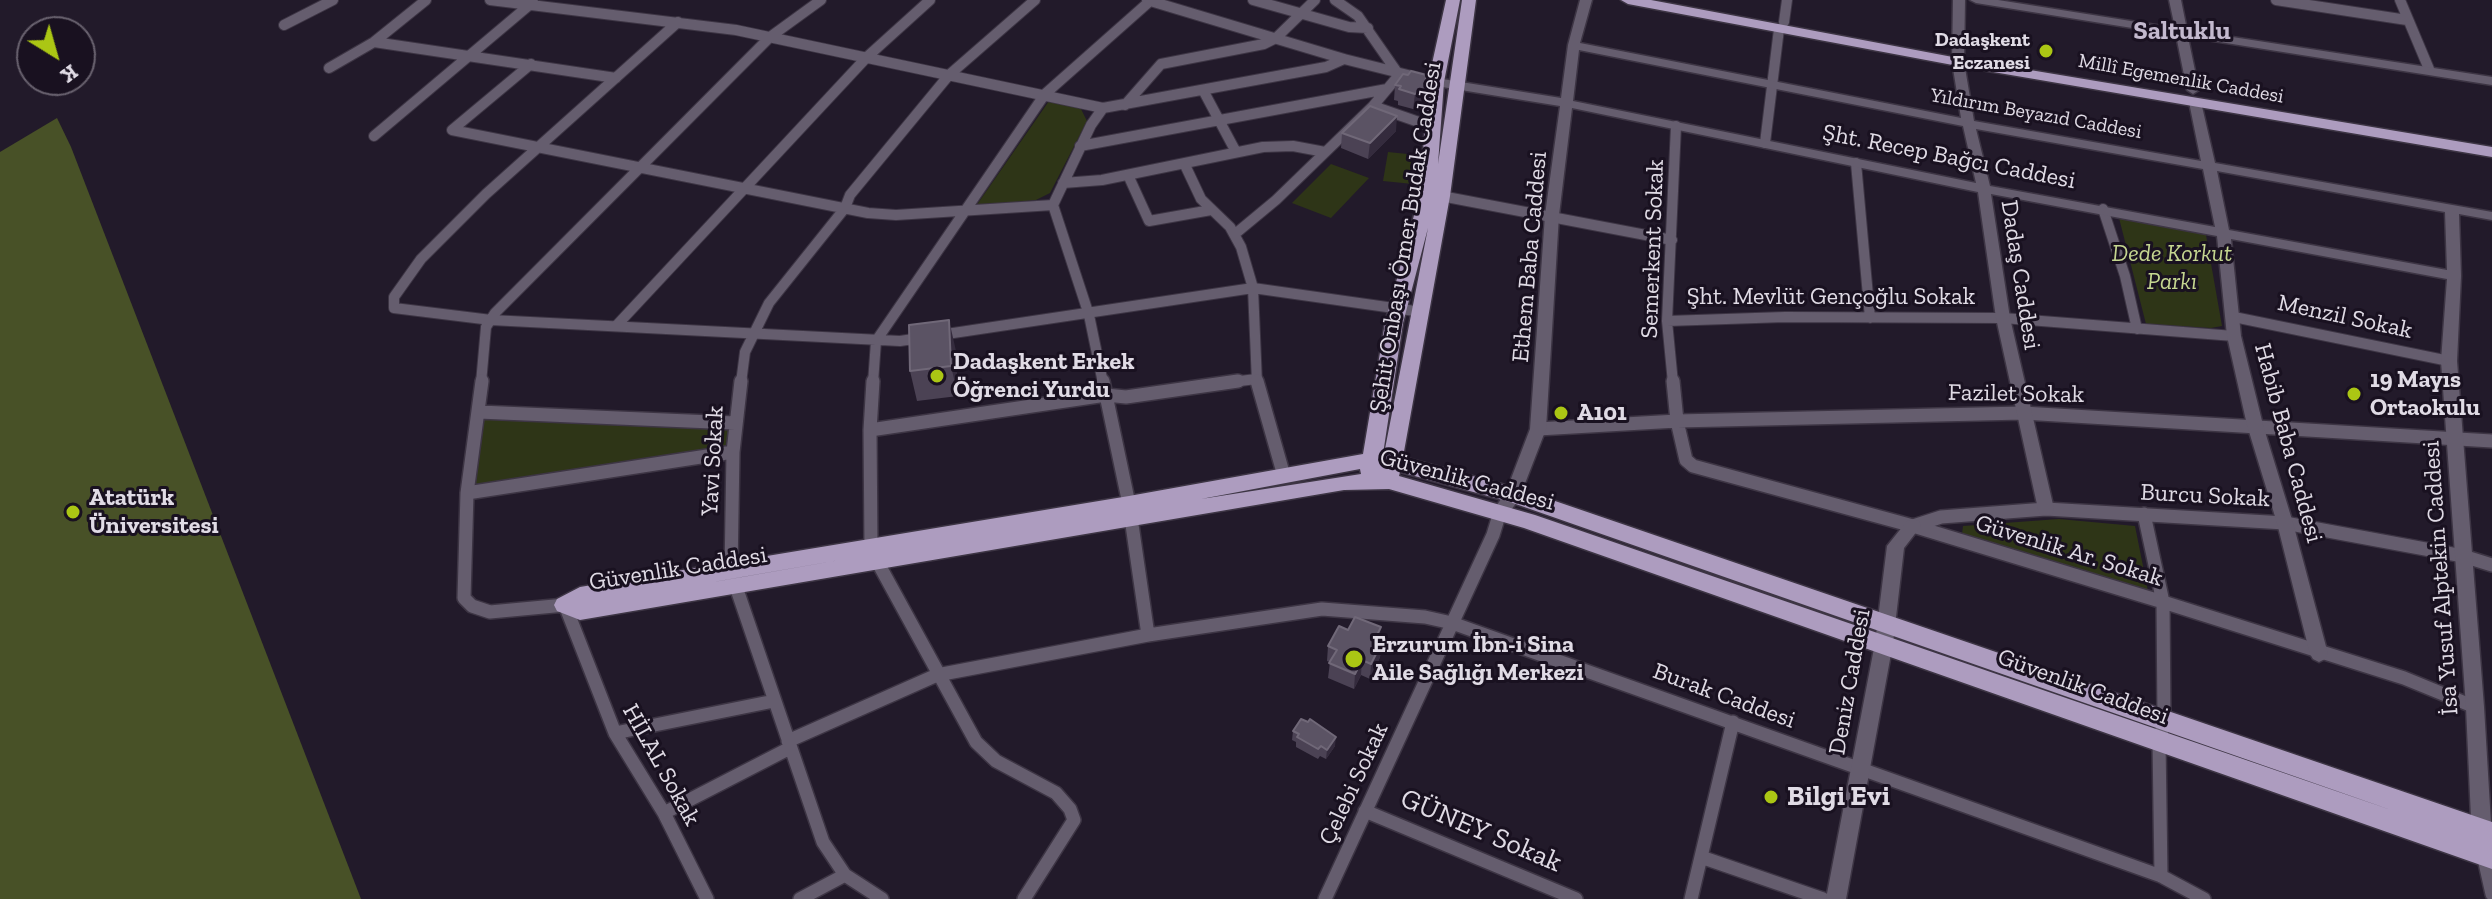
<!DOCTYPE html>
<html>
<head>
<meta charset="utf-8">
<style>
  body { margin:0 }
  #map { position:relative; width:2492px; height:899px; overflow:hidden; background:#221a2a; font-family:"Zilla Slab",serif }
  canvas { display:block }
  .north { position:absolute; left:16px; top:16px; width:80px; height:80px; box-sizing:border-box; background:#191120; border:2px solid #69626f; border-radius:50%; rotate:143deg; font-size:22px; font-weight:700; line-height:32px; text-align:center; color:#e0dbe5 }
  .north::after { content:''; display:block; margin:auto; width:28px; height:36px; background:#abc614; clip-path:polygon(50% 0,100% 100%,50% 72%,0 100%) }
</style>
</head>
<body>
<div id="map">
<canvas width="2492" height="899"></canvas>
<div class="north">K</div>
</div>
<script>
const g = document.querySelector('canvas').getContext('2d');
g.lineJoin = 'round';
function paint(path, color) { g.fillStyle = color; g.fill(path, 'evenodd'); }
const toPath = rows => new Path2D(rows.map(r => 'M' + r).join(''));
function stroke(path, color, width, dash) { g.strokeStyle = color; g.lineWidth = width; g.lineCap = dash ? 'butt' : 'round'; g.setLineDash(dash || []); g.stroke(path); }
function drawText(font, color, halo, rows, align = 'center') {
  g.font = font + ' "Zilla Slab",serif'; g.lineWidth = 6; g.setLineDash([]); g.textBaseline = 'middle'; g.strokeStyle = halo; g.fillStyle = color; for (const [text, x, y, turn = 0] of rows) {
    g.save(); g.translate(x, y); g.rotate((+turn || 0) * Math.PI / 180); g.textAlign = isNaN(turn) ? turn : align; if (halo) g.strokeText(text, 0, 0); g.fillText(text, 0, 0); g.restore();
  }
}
paint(toPath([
  [1049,101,1080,107,1087,121,1050,193,1036,200,976,206],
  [1388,152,1417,155,1413,184,1383,181],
  [1331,164,1369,178,1331,218,1292,203],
  [2119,218,2206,235,2222,326,2211,328,2146,324],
  [479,412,735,423,733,452,467,493],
  [2059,519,2135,526,2148,591,1962,534,1963,526]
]), '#2e3517');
paint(toPath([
  [57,118,71,147,361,899,0,899,0,152]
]), '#485127');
const minorFar1 = toPath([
  [490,0,736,30,1103,108,1326,67,1344,59],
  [1147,0,1344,59,1436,82],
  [1253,0,1349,27,1368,28],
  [2276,0,2407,20],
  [2400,0,2429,69],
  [678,22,486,194,421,259,394,297,394,308,491,320,900,341,1253,288,1422,312],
  [1784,22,1787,0],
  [284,25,333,0],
  [374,42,616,78],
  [531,64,452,130,868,213,896,215,1053,205],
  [329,68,374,42,426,0],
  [1203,90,1236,152],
  [1125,105,1161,64,1264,44,1276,38,1315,0],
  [1373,106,1433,127],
  [1103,108,1091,125,1053,205,1089,315,1103,383],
  [374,136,533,2],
  [1765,143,1779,29],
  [1080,146,1387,89],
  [1184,163,1201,199,1230,227,1241,247,1253,288,1257,383],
  [1856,163,1870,318],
  [1128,175,1149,221,1211,210],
  [1063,183,1102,180,1263,147,1293,146,1325,152],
  [1436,195,1672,240],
  [2103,209,2125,276,2137,329],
  [1235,234,1276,200,1373,106,1399,75,1358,16,1335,0],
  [2234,317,2449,361],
  [1667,321,1785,317,2003,318,2234,336],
  [617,325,867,57,930,0],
  [481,383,486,327,495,313,770,37,821,0],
  [741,383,745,352,769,303,845,208,850,195,949,75,1035,0],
  [873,383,876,341,1045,94,1150,1],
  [1224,383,1256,379],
  [1673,383,1667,321,1676,126]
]);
const minor = toPath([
  [482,381,467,493,464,598,472,606,490,612,565,605,615,733,664,813,707,899],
  [741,381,733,452,731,572,823,842,845,875,882,899],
  [1103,381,1129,504,1148,635,1322,609,1425,617,1452,623,2161,876,2204,899],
  [1257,381,1284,476],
  [1673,381,1677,421,1686,460,1693,466,1913,526,2163,602,2404,678,2475,707],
  [479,412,735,423],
  [1538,429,1677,421,2023,413,2492,441],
  [870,430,1106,395,1126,397,1238,381],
  [467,493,733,452],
  [2144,514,2163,602,2164,721,2159,742,2161,876],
  [1913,526,1941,517,2046,509,2285,523,2463,556,2492,565],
  [871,548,870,430,873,381],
  [877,561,976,742,996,761,1056,793,1070,809,1074,820,1024,899],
  [615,733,774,701],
  [788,741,937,675,1148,635],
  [1365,811,1576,899],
  [664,813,790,748],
  [2483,854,2492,894],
  [1701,857,1823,899],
  [800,899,845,875],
  [1325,899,1493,535,1500,512],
  [1691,899,1733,722]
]);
const tertiary = toPath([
  [1580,0,1592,0,1580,43,1961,118,1952,62,1953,0,1965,0,1964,62,1974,121,2201,161,2189,102,2195,98,2201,102,2215,163,2492,212,2492,220,2459,214,2461,276,2457,361,2484,707,2492,840,2489,847,2482,849,2475,847,2472,840,2466,707,2441,361,2447,279,2231,239,2241,336,2263,425,2293,523,2328,654,2325,659,2319,662,2313,659,2310,654,2277,523,2247,425,2227,336,2217,236,1991,194,2010,318,2054,509,2052,514,2046,515,2040,514,2038,509,1996,318,1978,192,1572,108,1559,215,1546,429,1519,499,1506,517,1494,517,1492,512,1506,492,1530,429,1545,215,1560,106,1436,86,1430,82,1436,78,1561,98,1568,45,1580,0],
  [1579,50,1963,126,1976,183,1573,101,1579,50],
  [1976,129,2203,169,2215,227,1990,186,1976,129],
  [2217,171,2445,212,2447,270,2229,230,2217,171],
  [1970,0,1998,0,2175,28,2169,0,2181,0,2187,30,2492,77,2492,85,2188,37,2199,90,2193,94,2187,90,2176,35,1976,3,1970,0],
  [1913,519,1919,521,1921,526,1904,548,1893,643,1846,899,1826,899,1875,643,1887,546,1907,521,1913,519]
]);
const primary = toPath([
  [1446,0,1460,0,1444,82,1438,164,1462,0,1476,0,1450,196,1403,457,1520,489,2492,822,2492,869,1524,528,1389,489,1344,490,580,620,557,611,554,605,557,599,580,587,1129,496,1363,454,1385,323,1420,193,1428,82,1446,0],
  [1428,228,1384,454,1383,454,1403,323,1428,228],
  [1360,469,1361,474,1201,499,1360,469],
  [1400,472,1510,502,2394,811,1535,515,1399,476,1400,472],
  [857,557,736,578,708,583,857,557],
  [1621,0,1651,0,1958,58,2492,147,2492,157,1958,66,1628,4,1621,0]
]);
stroke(minorFar1, '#3d3544', 12);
stroke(minor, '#3d3544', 16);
stroke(tertiary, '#3d3544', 3);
stroke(primary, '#3d3544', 3);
stroke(minorFar1, '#655d6e', 10);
stroke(minor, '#655d6e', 13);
paint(tertiary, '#655d6e');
paint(primary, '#ad9cbf');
paint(toPath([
  [1403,74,1423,105,1413,109,1398,105,1398,101,1394,100,1395,85],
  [1396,131,1368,159,1341,148,1342,133],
  [956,351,958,396,917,401,910,371],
  [1348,630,1382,642,1380,657,1370,679,1361,675,1354,689,1328,678,1330,662,1327,661,1328,646],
  [1293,731,1335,746,1326,759,1320,756,1318,759,1296,747,1296,742,1292,740]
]), '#4b4254');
paint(toPath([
  [1425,90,1423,105,1413,109,1415,94],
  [1397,116,1396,131,1368,159,1370,143],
  [949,320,956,351,958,396,951,366],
  [1381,627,1379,642,1375,639],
  [1382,642,1380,657,1370,679,1371,664],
  [1362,660,1361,675,1354,689,1355,674],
  [1336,737,1335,746,1326,759,1327,750]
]), '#342b3d');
const building = toPath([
  [1411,71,1426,75,1425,90,1415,94,1399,89,1401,86,1395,85,1403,74,1408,75,1411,71],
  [1370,106,1397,116,1370,143,1342,133,1370,106],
  [949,320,951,366,910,371,909,325,949,320],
  [1355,617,1381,627,1375,639,1382,642,1371,664,1362,660,1355,674,1329,663,1337,650,1328,646,1339,626,1348,630,1355,617],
  [1301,719,1308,722,1310,719,1336,737,1327,750,1321,746,1318,749,1297,737,1299,734,1293,731,1301,719]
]);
paint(building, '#5b5364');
stroke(building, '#706878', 2);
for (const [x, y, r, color] of [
  [2046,51,8,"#abc614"],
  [937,376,8,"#abc614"],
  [2354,394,8,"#abc614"],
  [1561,413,8,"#abc614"],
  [73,512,8,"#abc614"],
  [1354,659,10,"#abc614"],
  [1771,797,8,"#abc614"]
]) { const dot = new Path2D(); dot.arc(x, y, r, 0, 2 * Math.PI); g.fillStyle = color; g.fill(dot); stroke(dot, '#191120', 3); }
drawText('bold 20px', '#e0dbe5', '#191120', [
  ["Dadaşkent",2030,40],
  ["Eczanesi",2030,63]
], 'right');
drawText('20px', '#e0dbe5', '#191120', [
  ["Millî Egemenlik Caddesi",2181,79,10],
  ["Yıldırım Beyazıd Caddesi",2036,114,10]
]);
drawText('24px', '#e0dbe5', '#191120', [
  ["Şht. Recep Bağcı Caddesi",1949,157,11],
  ["Şehit Onbaşı Ömer Budak Caddesi",1406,237,-81],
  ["Semerkent Sokak",1653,249,-88],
  ["Ethem Baba Caddesi",1530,257,-85],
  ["Dadaş Caddesi",2020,275,81],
  ["Şht. Mevlüt Gençoğlu Sokak",1831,297],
  ["Menzil Sokak",2345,317,12],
  ["Fazilet Sokak",2016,394,1],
  ["Habib Baba Caddesi",2288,443,75],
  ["Yavi Sokak",713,461,-87],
  ["Güvenlik Caddesi",1467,480,15],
  ["Burcu Sokak",2205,496,3],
  ["Güvenlik Ar. Sokak",2069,551,17],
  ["Güvenlik Caddesi",678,569,-9],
  ["İsa Yusuf Alptekin Caddesi",2441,578,-94],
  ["Deniz Caddesi",1850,682,-80],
  ["Güvenlik Caddesi",2083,687,20],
  ["Burak Caddesi",1724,696,20],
  ["HİLAL Sokak",661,765,61],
  ["Çelebi Sokak",1354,784,-65]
]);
drawText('italic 24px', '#c5d690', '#191120', [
  ["Dede Korkut",2172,254],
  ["Parkı",2172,282]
]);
drawText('bold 24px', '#e0dbe5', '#191120', [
  ["Dadaşkent Erkek",953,362],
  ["Öğrenci Yurdu",953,390],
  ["19 Mayıs",2370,380],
  ["Ortaokulu",2370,408],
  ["A101",1577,413],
  ["Atatürk",89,498],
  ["Üniversitesi",89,526],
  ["Erzurum İbn-i Sina",1372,645],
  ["Aile Sağlığı Merkezi",1372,673]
], 'left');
drawText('bold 26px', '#c3b9ce', '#191120', [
  ["Saltuklu",2182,32]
]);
drawText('bold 28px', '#e0dbe5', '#191120', [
  ["Bilgi Evi",1787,797]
], 'left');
drawText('28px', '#e0dbe5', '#191120', [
  ["GÜNEY Sokak",1481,831,23]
]);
</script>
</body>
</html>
